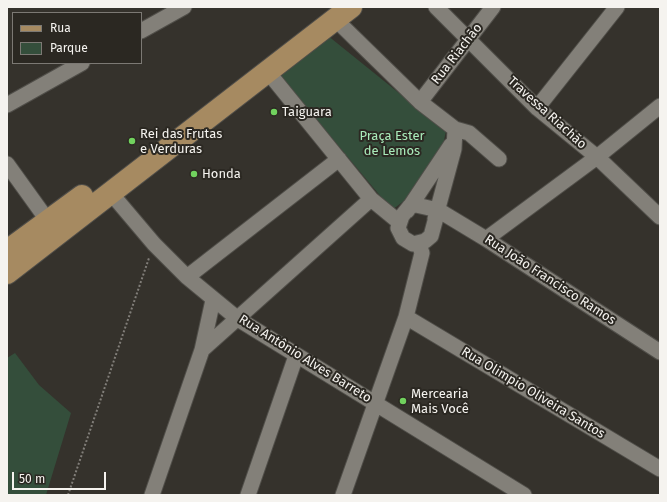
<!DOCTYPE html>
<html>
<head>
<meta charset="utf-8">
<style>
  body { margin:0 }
  #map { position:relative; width:667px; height:502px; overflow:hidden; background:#35322c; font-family:"Fira Sans",sans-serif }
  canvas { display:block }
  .frame { position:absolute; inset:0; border:8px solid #f5f3ef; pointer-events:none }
  .legend { position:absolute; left:12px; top:12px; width:130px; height:52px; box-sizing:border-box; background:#2b2822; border:1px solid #7c7974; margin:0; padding:5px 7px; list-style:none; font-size:12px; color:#f5f3ef }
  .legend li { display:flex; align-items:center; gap:8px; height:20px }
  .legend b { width:20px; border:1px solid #7c7974 }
  .scale { position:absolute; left:12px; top:472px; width:94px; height:18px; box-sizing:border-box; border:2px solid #f5f3ef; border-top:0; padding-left:5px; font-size:12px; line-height:14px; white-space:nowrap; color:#f5f3ef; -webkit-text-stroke:3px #2b2822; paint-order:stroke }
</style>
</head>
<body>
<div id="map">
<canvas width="667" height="502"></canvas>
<div class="frame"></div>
<ul class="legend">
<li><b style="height:5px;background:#a68a61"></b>Rua</li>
<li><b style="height:11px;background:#344e3b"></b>Parque</li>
</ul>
<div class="scale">50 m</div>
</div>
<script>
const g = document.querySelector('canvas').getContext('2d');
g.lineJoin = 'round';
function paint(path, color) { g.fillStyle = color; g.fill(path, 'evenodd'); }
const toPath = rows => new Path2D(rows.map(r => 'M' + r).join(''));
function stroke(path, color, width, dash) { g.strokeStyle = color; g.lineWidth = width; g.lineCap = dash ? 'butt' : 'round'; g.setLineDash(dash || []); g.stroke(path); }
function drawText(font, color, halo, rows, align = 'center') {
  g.font = font + ' "Fira Sans",sans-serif'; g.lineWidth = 4; g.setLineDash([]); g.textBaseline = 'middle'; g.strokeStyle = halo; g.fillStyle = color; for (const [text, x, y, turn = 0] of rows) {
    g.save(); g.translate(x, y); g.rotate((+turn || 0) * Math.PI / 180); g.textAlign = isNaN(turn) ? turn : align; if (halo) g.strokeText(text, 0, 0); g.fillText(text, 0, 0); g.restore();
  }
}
paint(toPath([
  [327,35,446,131,443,145,409,197,392,210,280,76],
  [15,353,39,385,71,413,46,495,7,495,7,358]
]), '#344e3b');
const street = toPath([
  [436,7,537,108,597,157,660,217],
  [335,19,420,102,455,129,469,133,499,159],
  [141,31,184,7],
  [268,72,371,199,399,222],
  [420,102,493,7],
  [7,105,82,63],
  [537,108,617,7],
  [7,164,48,221],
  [110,192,154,244,187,277,238,319,524,495],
  [416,205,438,210,431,236,425,241,413,244,403,238,398,228,402,216,410,206,416,205],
  [438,210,486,239,660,352],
  [407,211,451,145],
  [435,219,454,149,455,129],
  [486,239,597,157,660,106],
  [187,277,339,159],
  [406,317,660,469],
  [202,350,371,199],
  [152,495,202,350,213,300],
  [248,495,296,356],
  [343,495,406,317,422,253,419,244]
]);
const primary = toPath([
  [7,251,82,196],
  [7,273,351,7]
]);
stroke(street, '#504e49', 17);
stroke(primary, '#504e49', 24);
stroke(toPath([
  [68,495,149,258]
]), '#817e79', 2, [2, 2]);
stroke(street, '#838079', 15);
stroke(primary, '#a68a61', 22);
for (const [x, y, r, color] of [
  [274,112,4,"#71d25e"],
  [132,141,4,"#71d25e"],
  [194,174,4,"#71d25e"],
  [403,401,4,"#71d25e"]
]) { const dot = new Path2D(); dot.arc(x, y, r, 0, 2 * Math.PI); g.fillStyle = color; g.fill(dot); stroke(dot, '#2b2822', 1.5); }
drawText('13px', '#f5f3ef', '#2b2822', [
  ["Rua Riachão",457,54,-52],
  ["Travessa Riachão",547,113,42],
  ["Rua João Francisco Ramos",550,280,33],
  ["Rua Antônio Alves Barreto",305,359,32],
  ["Rua Olimpio Oliveira Santos",533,393,31]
]);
drawText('13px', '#f5f3ef', '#2b2822', [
  ["Taiguara",282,112],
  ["Rei das Frutas",140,134],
  ["e Verduras",140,149],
  ["Honda",202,174],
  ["Mercearia",411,394],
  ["Mais Você",411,409]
], 'left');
drawText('13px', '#a9ebba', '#2b2822', [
  ["Praça Ester",392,136],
  ["de Lemos",392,151]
]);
</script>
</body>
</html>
